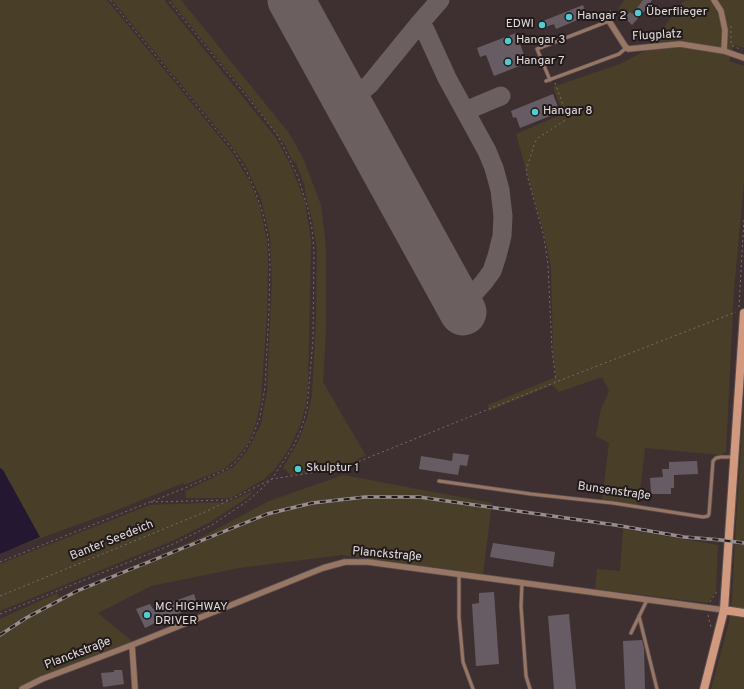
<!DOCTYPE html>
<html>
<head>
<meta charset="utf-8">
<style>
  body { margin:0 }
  canvas { display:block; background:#3e3031 }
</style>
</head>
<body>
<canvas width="744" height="689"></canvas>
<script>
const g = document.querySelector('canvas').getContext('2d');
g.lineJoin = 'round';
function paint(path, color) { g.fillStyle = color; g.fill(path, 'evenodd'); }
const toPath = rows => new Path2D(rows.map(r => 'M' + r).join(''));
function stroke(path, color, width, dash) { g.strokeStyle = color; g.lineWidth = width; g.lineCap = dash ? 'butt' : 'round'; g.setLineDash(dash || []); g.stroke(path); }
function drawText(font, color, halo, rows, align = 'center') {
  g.font = font + ' Overpass,sans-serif'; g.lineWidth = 4; g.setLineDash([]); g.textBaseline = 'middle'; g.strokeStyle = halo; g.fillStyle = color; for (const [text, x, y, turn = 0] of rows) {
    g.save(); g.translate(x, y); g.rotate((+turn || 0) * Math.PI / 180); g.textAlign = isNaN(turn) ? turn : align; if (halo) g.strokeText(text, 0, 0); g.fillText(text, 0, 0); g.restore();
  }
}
paint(toPath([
  [0,0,107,0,231,151,249,180,259,205,267,240,268,265,267,313,261,401,255,426,248,443,237,458,224,469,184,485,183,483,112,512,0,553],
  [112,0,164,0,276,138,291,166,305,202,311,240,308,384,306,404,300,426,289,449,274,470,264,479,231,498,186,498,185,491,234,467,248,450,261,424,267,391,272,280,270,237,261,199,245,164,226,139],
  [170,0,181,0,289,133,303,158,321,205,326,248,326,331,323,382,366,456,359,458,357,461,324,470,291,475,283,468,299,440,307,418,312,395,316,318,317,249,312,219,305,192,305,187,296,163,292,160,285,145,252,101],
  [624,0,643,0,634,11,631,14,629,12,624,17,618,10],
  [688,0,744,0,744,48,734,45,729,61,744,66,744,182,734,289,726,452,720,455,645,448,638,506,602,500,609,443,596,436,601,409,609,391,602,377,559,392,552,385,489,411,488,405,556,377,553,351,551,267,545,237,516,134,563,114,553,87,620,64,647,50,683,2],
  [744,402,744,541,735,540],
  [343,475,492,503,483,574,342,555,239,568,151,586,98,613,133,642,48,673,16,689,0,689,0,637,36,612,0,634,0,619,57,593,59,597,200,538,269,501],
  [253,491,248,497,210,522,170,542,0,611,0,564,150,505,229,502],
  [623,529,718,545,716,591,708,603,595,589,597,569,620,571],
  [735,544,744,545,744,689,711,689,729,622,732,599]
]), '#493e28');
paint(toPath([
  [0,468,3,470,40,537,0,554]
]), '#241732');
stroke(toPath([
  [419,24,440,0],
  [340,87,348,94,354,94,363,90,370,84,419,24,425,30,447,78,487,151,494,168,500,190,503,216,502,236,497,256,492,271,484,282,475,292,470,295,464,296,455,293,449,287],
  [465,111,501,96]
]), '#6c5f60', 19);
stroke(toPath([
  [291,0,463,312]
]), '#6c5f60', 47);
paint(toPath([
  [643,0,652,0,648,7,632,25,624,17,630,12,632,14],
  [583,5,587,16,556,29,554,24,540,29,538,23],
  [516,33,527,63,494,76,486,55,480,57,477,48],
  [553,94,560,112,520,128,516,117,513,118,511,111],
  [453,453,469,455,467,466,460,465,458,475,419,469,421,456,452,461],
  [697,461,698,474,674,475,674,488,671,488,671,494,651,494,650,478,663,477,662,469,669,469,669,462],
  [493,543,555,552,553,567,490,557],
  [494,592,499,664,476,666,472,604,479,603,479,593],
  [194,594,198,606,159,621,145,628,136,609,150,604,153,609],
  [569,614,576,689,554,689,548,616],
  [642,640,644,648,645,689,625,689,623,641],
  [114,670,122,670,124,684,103,687,101,673,114,672]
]), '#685c64');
const lane = toPath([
  [550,80,537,49,609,21],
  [546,81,619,54,626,48],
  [439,481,531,494,613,503,703,517,708,516,709,514,713,461,716,458,721,457,733,457],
  [459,575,459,617,463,662,473,689],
  [522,583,521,606,526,676,530,689],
  [639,616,657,689],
  [631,633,647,600]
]);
const street = toPath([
  [714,0,721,11,725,30,724,51],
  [609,21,625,46,628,49,680,44,724,51,744,58],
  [132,645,135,689],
  [22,689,42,679,132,645,323,568,345,562,368,562,724,610]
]);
const secondary = toPath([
  [724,610,744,613],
  [704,689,724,610,744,313]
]);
stroke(lane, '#5c4f50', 4.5);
stroke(street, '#5c4f50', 7);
stroke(secondary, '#5c4f50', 10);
stroke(toPath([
  [610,10,614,17],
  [731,26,731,44,733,46,742,50],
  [654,40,665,39],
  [555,83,567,115,564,121,538,138,535,142,526,171,544,237,548,265,552,350,556,381],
  [739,307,744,218],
  [151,502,229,500],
  [0,562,185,488,227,469,237,461,245,450,252,438,260,417,265,387,269,310,270,263,268,237,263,214,255,191,246,170,233,150,110,0],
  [0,596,205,512,272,479,323,471,355,463,556,382,736,312],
  [710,602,717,591],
  [0,614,171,545,212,525,249,500,272,479,281,465,294,445,301,430,307,408,313,340,314,251,312,229,308,209,298,177,289,158,278,136,261,114,168,0],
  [708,615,711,627]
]), '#7a6d6e', 1, [2, 3]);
stroke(lane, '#987664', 3);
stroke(street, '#987664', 5.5);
stroke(secondary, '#d19a7e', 8);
const rail = toPath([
  [0,635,26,618,77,591,267,514,312,503,365,497,419,497,615,525,684,537,721,540,744,543]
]);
stroke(rail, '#998e8f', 3.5);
stroke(rail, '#211a1a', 2, [6]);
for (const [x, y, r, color] of [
  [638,13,4,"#51ccd2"],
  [569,17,4,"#51ccd2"],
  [542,25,4,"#51ccd2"],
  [508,41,4,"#51ccd2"],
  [508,62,4,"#51ccd2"],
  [535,112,4,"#51ccd2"],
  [298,469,4,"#51ccd2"],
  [147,615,4,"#51ccd2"]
]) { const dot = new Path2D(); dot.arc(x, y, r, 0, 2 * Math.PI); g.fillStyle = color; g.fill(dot); stroke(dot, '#211a1a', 1.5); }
drawText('12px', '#e4dbdc', '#211a1a', [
  ["Überflieger",646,13],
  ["Hangar 2",577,17],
  ["EDWI",534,25,"right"],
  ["Hangar 3",516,41],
  ["Hangar 7",516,62],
  ["Hangar 8",543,112],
  ["Skulptur 1",306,469],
  ["MC HIGHWAY",155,608],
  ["DRIVER",155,622]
], 'left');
drawText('12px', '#e4dbdc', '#211a1a', [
  ["Flugplatz",657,36,-3],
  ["Bunsenstraße",614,492,8],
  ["Banter Seedeich",112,541,-22],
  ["Planckstraße",387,555,5],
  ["Planckstraße",78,654,-21]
]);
</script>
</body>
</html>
